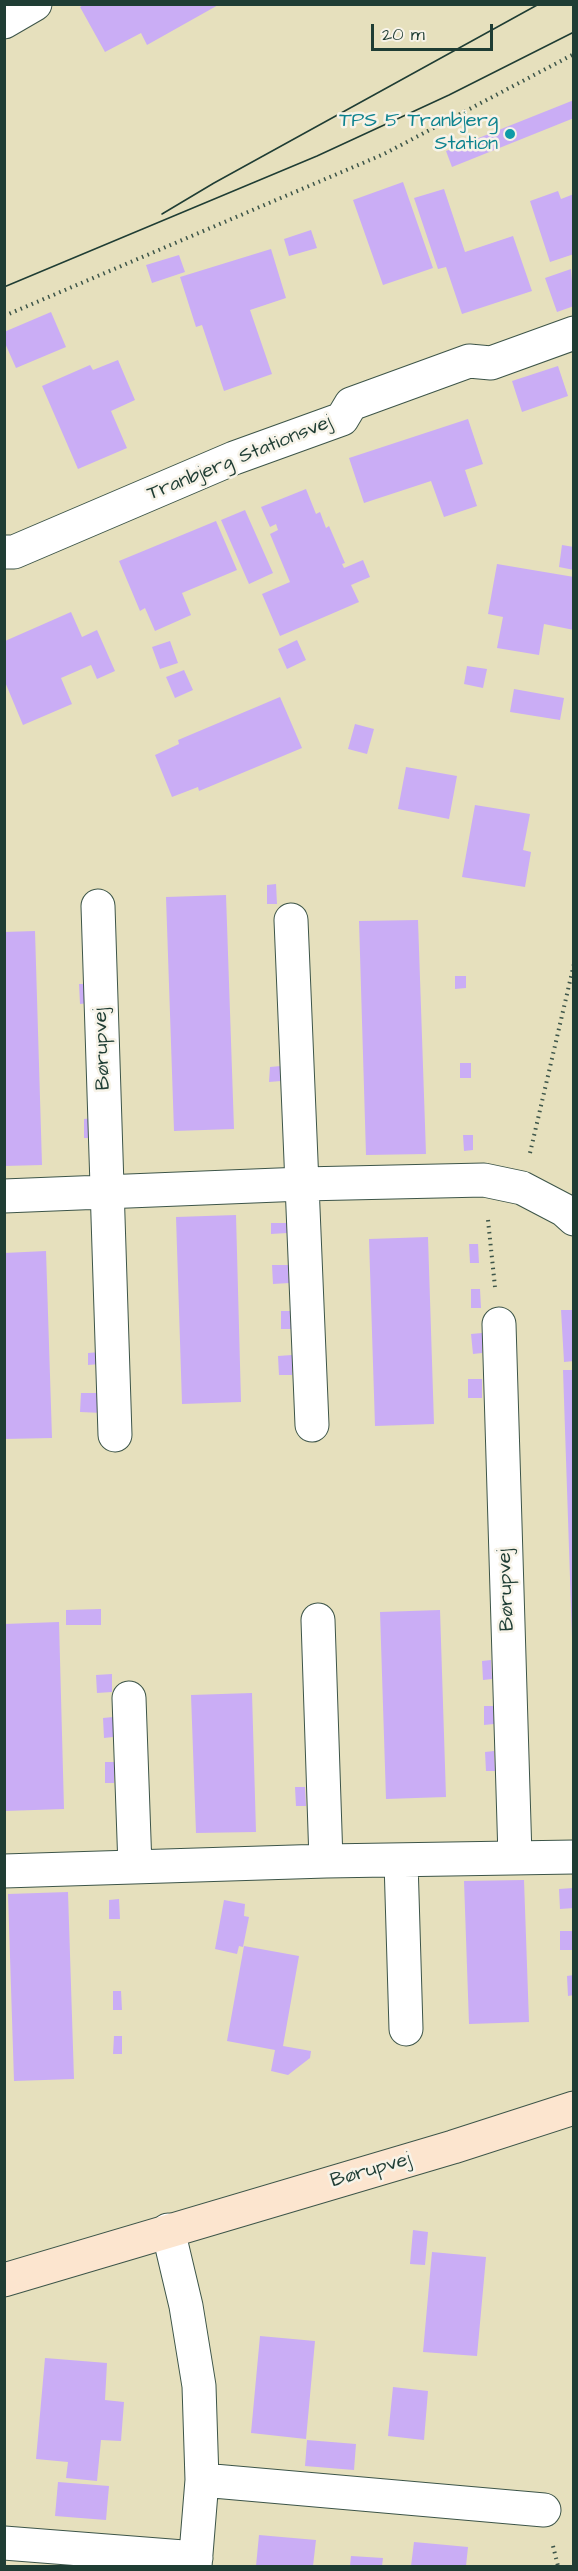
<!DOCTYPE html>
<html>
<head>
<meta charset="utf-8">
<style>
  body { margin:0 }
  #map { position:relative; width:578px; height:2571px; overflow:hidden; background:#e6e0bd; font-family:"Architects Daughter",sans-serif }
  canvas { display:block }
  .frame { position:absolute; inset:0; border:6px solid #1f3d34; pointer-events:none }
  .scale { position:absolute; left:371px; top:24px; width:122px; height:27px; box-sizing:border-box; border:3px solid #1f3d34; border-top:0; padding-left:8px; font-size:18px; line-height:21px; white-space:nowrap; color:#1f3d34; -webkit-text-stroke:4px #f7f3e8; paint-order:stroke }
</style>
</head>
<body>
<div id="map">
<canvas width="578" height="2571"></canvas>
<div class="frame"></div>
<div class="scale">20 m</div>
</div>
<script>
const g = document.querySelector('canvas').getContext('2d');
g.lineJoin = 'round';
function paint(path, color) { g.fillStyle = color; g.fill(path, 'evenodd'); }
const toPath = rows => new Path2D(rows.map(r => 'M' + r).join(''));
function stroke(path, color, width, dash) { g.strokeStyle = color; g.lineWidth = width; g.lineCap = dash ? 'butt' : 'round'; g.setLineDash(dash || []); g.stroke(path); }
function drawText(font, color, halo, rows, align = 'center') {
  g.font = font + ' "Architects Daughter",sans-serif'; g.lineWidth = 5; g.setLineDash([]); g.textBaseline = 'middle'; g.strokeStyle = halo; g.fillStyle = color; for (const [text, x, y, turn = 0] of rows) {
    g.save(); g.translate(x, y); g.rotate((+turn || 0) * Math.PI / 180); g.textAlign = isNaN(turn) ? turn : align; if (halo) g.strokeText(text, 0, 0); g.fillText(text, 0, 0); g.restore();
  }
}
paint(toPath([
  [85,4,220,4,147,45,141,33,105,52,80,7],
  [574,100,574,118,452,167,446,151],
  [403,182,433,268,383,285,353,200],
  [444,189,465,252,513,236,532,291,462,314,446,267,438,269,414,198],
  [558,191,561,199,574,194,574,254,550,262,530,201],
  [311,230,317,248,289,256,284,239],
  [271,249,286,298,250,310,272,374,224,391,202,325,196,327,180,277],
  [179,255,185,272,152,283,146,265],
  [571,269,574,306,557,312,545,278],
  [51,312,66,347,16,368,4,341,4,332],
  [118,360,135,400,111,411,127,448,78,469,42,386,90,365,93,370],
  [558,366,568,396,522,412,512,381],
  [468,419,483,464,465,470,477,506,444,517,431,481,364,503,349,458],
  [306,489,316,514,320,512,326,528,329,526,345,563,342,564,344,568,363,560,370,577,351,585,359,602,280,636,262,594,290,582,270,534,278,530,276,524,270,527,261,507],
  [245,510,273,573,249,584,221,520],
  [216,521,237,570,182,593,191,615,155,631,145,608,140,611,119,561],
  [562,545,574,547,574,570,559,567],
  [497,564,574,577,574,630,544,624,539,655,497,648,503,617,488,614],
  [71,612,82,637,97,630,115,671,97,679,91,665,61,678,72,704,23,725,5,682,5,641],
  [297,640,306,660,287,669,278,649],
  [170,641,178,663,160,669,152,647],
  [467,666,487,669,483,688,464,684],
  [184,670,193,690,175,698,166,677],
  [514,689,564,698,560,720,510,712],
  [280,697,302,748,199,791,198,787,172,797,155,755,179,744,178,740],
  [355,724,374,729,367,754,348,749],
  [406,767,457,776,449,819,398,809],
  [475,805,530,814,523,850,531,852,525,887,462,877],
  [276,884,277,904,267,904,267,885],
  [226,895,234,1129,174,1131,166,897],
  [418,920,426,1154,366,1155,359,921],
  [35,931,42,1165,4,1166,4,932],
  [455,976,466,976,466,988,455,989],
  [79,984,88,984,89,1003,80,1004],
  [460,1063,471,1063,471,1078,460,1078],
  [281,1066,281,1081,269,1082,270,1067],
  [94,1118,94,1138,84,1138,84,1119],
  [463,1135,473,1135,473,1150,464,1151],
  [236,1215,241,1402,182,1404,176,1217],
  [271,1223,287,1223,287,1233,271,1234],
  [428,1237,434,1424,375,1426,369,1239],
  [469,1244,478,1244,479,1263,470,1263],
  [46,1251,52,1438,4,1439,4,1253],
  [272,1265,288,1265,289,1283,273,1284],
  [471,1289,480,1289,481,1308,471,1308],
  [561,1310,574,1310,574,1361,564,1362],
  [281,1311,290,1311,291,1329,281,1329],
  [482,1333,482,1353,473,1354,471,1334],
  [100,1352,100,1364,88,1365,88,1353],
  [292,1355,292,1375,279,1375,278,1356],
  [563,1370,574,1370,574,1638,572,1638],
  [468,1379,482,1379,482,1398,468,1398],
  [81,1393,102,1393,103,1413,80,1412],
  [101,1609,101,1625,66,1625,66,1610],
  [440,1610,446,1797,386,1799,380,1612],
  [59,1622,64,1809,5,1811,4,1624],
  [491,1660,492,1679,483,1680,482,1661],
  [112,1674,112,1692,97,1693,96,1675],
  [252,1693,256,1832,196,1833,191,1695],
  [484,1706,493,1706,494,1724,484,1725],
  [113,1717,113,1737,104,1738,103,1718],
  [494,1751,495,1771,486,1771,485,1752],
  [105,1762,114,1762,114,1783,105,1783],
  [295,1787,305,1787,306,1806,296,1806],
  [524,1880,529,2022,469,2024,464,1881],
  [573,1888,574,1908,560,1909,559,1889],
  [68,1892,74,2079,14,2081,8,1894],
  [119,1899,120,1919,109,1919,109,1900],
  [224,1900,245,1904,244,1916,249,1917,243,1947,239,1946,237,1954,215,1949],
  [560,1931,574,1931,574,1950,560,1950],
  [244,1946,299,1956,283,2046,311,2051,310,2058,288,2075,271,2071,275,2050,227,2041],
  [574,1975,574,1995,568,1996,567,1976],
  [113,1991,121,1991,122,2010,113,2010],
  [114,2036,122,2036,122,2054,113,2054],
  [413,2230,428,2232,425,2265,410,2264],
  [432,2252,486,2257,477,2356,423,2352],
  [260,2336,315,2341,306,2439,251,2433],
  [45,2358,107,2363,105,2400,124,2402,121,2441,101,2440,97,2481,66,2478,68,2462,36,2459],
  [393,2387,428,2391,424,2440,388,2436],
  [307,2440,356,2444,354,2470,305,2466],
  [58,2482,109,2486,106,2520,55,2516],
  [259,2535,316,2540,313,2566,256,2566],
  [414,2542,468,2547,466,2566,411,2566],
  [351,2556,383,2558,382,2566,350,2566]
]), '#caadf5');
const street = toPath([
  [4,22,35,4],
  [4,552,14,552,234,458,342,419,351,404,469,361,491,363,574,333],
  [98,906,115,1435],
  [291,920,312,1425],
  [4,1196,303,1184,484,1180,522,1188,564,1210,574,1219],
  [499,1324,515,1857],
  [318,1620,326,1861],
  [129,1698,135,1867],
  [401,1861,406,2029],
  [4,1871,326,1861,574,1857],
  [168,2230,186,2306,199,2386,202,2480,195,2566],
  [202,2480,544,2510],
  [4,2543,196,2558]
]);
const secondary = toPath([
  [4,2280,453,2147,574,2108]
]);
stroke(street, '#3d5549', 35);
stroke(secondary, '#3d5549', 35);
stroke(toPath([
  [4,316,384,154,574,54],
  [530,1153,574,964],
  [488,1220,495,1287],
  [553,2546,558,2566]
]), '#3d5549', 4, [1.5, 4.5]);
stroke(street, '#fff', 33);
stroke(secondary, '#fce5cf', 33);
stroke(toPath([
  [162,214,214,183,539,4],
  [4,287,317,156,449,95,574,32]
]), '#1f3d34', 1.5);
for (const [x, y, r, color] of [
  [510,134,6,"#0f9aa8"]
]) { const dot = new Path2D(); dot.arc(x, y, r, 0, 2 * Math.PI); g.fillStyle = color; g.fill(dot); stroke(dot, '#f7f3e8', 2); }
drawText('20px', '#0d838f', '#f7f3e8', [
  ["TPS 5 Tranbjerg",498,122],
  ["Station",498,145]
], 'right');
drawText('20px', '#1f3d34', '#f7f3e8', [
  ["Tranbjerg Stationsvej",240,459,-22],
  ["Børupvej",103,1049,-92],
  ["Børupvej",507,1590,-92],
  ["Børupvej",371,2171,-16]
]);
</script>
</body>
</html>
